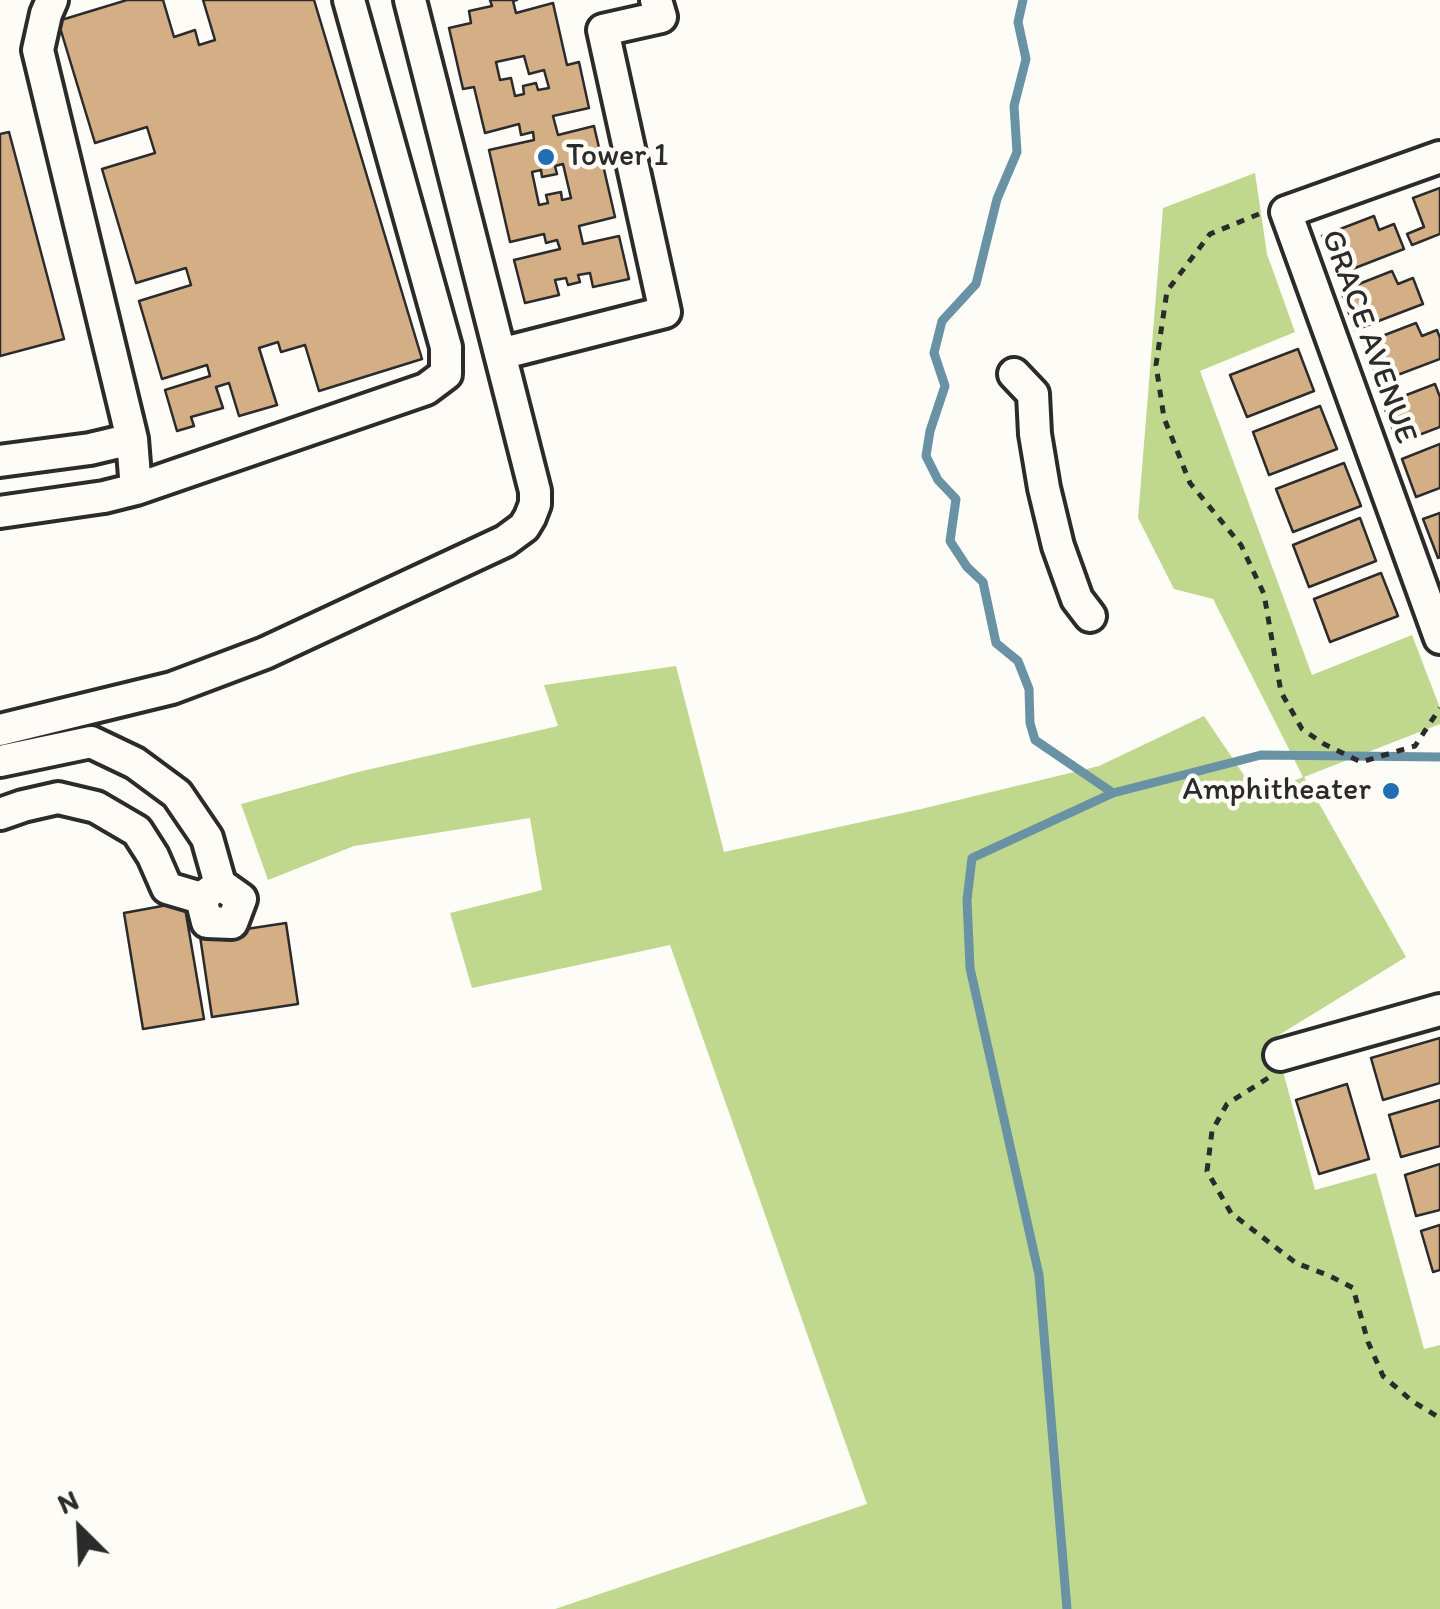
<!DOCTYPE html>
<html>
<head>
<meta charset="utf-8">
<style>
  body { margin:0 }
  #map { position:relative; width:1440px; height:1609px; overflow:hidden; background:#fdfcf7; font-family:Itim,sans-serif }
  canvas { display:block }
  .north { position:absolute; left:30px; top:1479px; width:100px; height:100px; -webkit-text-stroke:8px #fdfcf7; paint-order:stroke; rotate:336deg; font-size:28px; font-weight:700; line-height:40px; text-align:center; color:#2b2b2b }
  .north::after { content:''; display:block; margin:auto; width:35px; height:45px; background:#2b2b2b; clip-path:polygon(50% 0,100% 100%,50% 72%,0 100%) }
</style>
</head>
<body>
<div id="map">
<canvas width="1440" height="1609"></canvas>
<div class="north">N</div>
</div>
<script>
const g = document.querySelector('canvas').getContext('2d');
g.lineJoin = 'round';
function paint(path, color) { g.fillStyle = color; g.fill(path, 'evenodd'); }
const toPath = rows => new Path2D(rows.map(r => 'M' + r).join(''));
function stroke(path, color, width, dash) { g.strokeStyle = color; g.lineWidth = width; g.lineCap = dash ? 'butt' : 'round'; g.setLineDash(dash || []); g.stroke(path); }
function drawText(font, color, halo, rows, align = 'center') {
  g.font = font + ' Itim,sans-serif'; g.lineWidth = 9; g.setLineDash([]); g.textBaseline = 'middle'; g.strokeStyle = halo; g.fillStyle = color; for (const [text, x, y, turn = 0] of rows) {
    g.save(); g.translate(x, y); g.rotate((+turn || 0) * Math.PI / 180); g.textAlign = isNaN(turn) ? turn : align; if (halo) g.strokeText(text, 0, 0); g.fillText(text, 0, 0); g.restore();
  }
}
paint(toPath([
  [1255,173,1267,254,1295,332,1200,371,1312,675,1412,635,1440,708,1440,724,1304,777,1406,957,1274,1038,1315,1190,1376,1173,1424,1349,1440,1345,1440,1609,555,1609,867,1504,670,945,472,988,450,913,542,890,530,818,354,846,268,880,241,804,358,772,558,726,544,685,676,666,724,852,921,809,1099,766,1204,716,1258,796,1303,777,1213,599,1174,589,1138,518,1163,208]
]), '#c0d88e');
stroke(toPath([
  [1023,0,1018,22,1026,59,1014,106,1017,152,997,199,976,284,942,321,934,353,945,386,930,431,926,456,938,480,956,499,950,541,967,567,983,582,996,643,1018,661,1029,689,1030,723,1035,740,1113,793,1261,755,1440,757],
  [1067,1609,1039,1275,970,968,967,900,972,858,1113,793]
]), '#6992a4', 9);
const building = toPath([
  [127,0,163,0,174,37,195,30,199,45,215,40,203,0,314,0,422,359,319,391,305,345,281,352,278,342,259,348,277,405,239,416,229,383,216,387,223,408,191,417,194,426,177,431,165,390,210,376,207,365,162,379,139,301,191,285,186,268,136,283,102,169,155,153,147,127,95,143,58,21,127,0],
  [490,0,517,0,513,1,516,13,553,3,567,65,579,62,589,108,553,116,558,135,594,126,615,217,579,226,583,244,619,236,629,279,593,287,590,273,578,275,580,282,568,285,566,278,555,280,559,295,525,303,514,260,560,249,557,240,546,243,544,234,510,242,489,150,534,140,533,132,521,135,519,124,485,133,474,87,463,89,449,28,471,23,469,11,492,6,490,0],
  [524,56,529,74,544,70,549,88,538,90,536,83,523,86,524,94,515,96,511,78,500,80,496,62,524,56],
  [563,164,571,198,562,200,561,192,546,195,548,203,539,205,532,172,541,170,542,177,557,174,555,166,563,164],
  [9,132,64,339,0,356,0,134,9,132],
  [1440,188,1440,234,1412,245,1407,234,1424,227,1413,198,1440,188],
  [1374,216,1379,230,1394,224,1404,249,1337,275,1322,236,1374,216],
  [1392,271,1398,284,1413,278,1423,304,1355,330,1341,291,1392,271],
  [1416,323,1422,336,1437,330,1440,338,1440,359,1379,382,1364,343,1416,323],
  [1298,349,1314,391,1247,417,1230,375,1298,349],
  [1435,384,1440,397,1440,427,1398,443,1383,404,1435,384],
  [1320,406,1337,449,1269,475,1253,432,1320,406],
  [1440,444,1440,488,1416,497,1402,459,1440,444],
  [1344,463,1361,506,1293,532,1276,489,1344,463],
  [1440,513,1440,557,1438,558,1423,519,1440,513],
  [1360,518,1376,561,1309,587,1293,545,1360,518],
  [1381,573,1398,616,1330,642,1314,599,1381,573],
  [184,902,204,1019,143,1029,124,913,184,902],
  [286,923,298,1004,212,1017,200,936,286,923],
  [1440,1038,1440,1083,1383,1100,1371,1058,1440,1038],
  [1347,1084,1369,1159,1319,1174,1296,1100,1347,1084],
  [1440,1100,1440,1146,1401,1157,1389,1115,1440,1100],
  [1440,1164,1440,1210,1416,1216,1405,1175,1440,1164],
  [1440,1225,1440,1270,1433,1272,1421,1231,1440,1225]
]);
paint(building, '#d4af86');
stroke(building, '#2b2b2b', 2.5);
const minor = toPath([
  [52,0,46,14,38,50,132,439,136,489],
  [1440,157,1286,212,1440,638],
  [500,354,665,312,603,30,661,17,656,0],
  [1014,374,1033,394,1035,434,1044,488,1058,546,1077,599,1090,616],
  [0,461,90,449,132,439],
  [0,512,104,497,136,489,426,389,446,374,446,347,349,0],
  [0,730,172,688,265,653,505,541,524,527,530,517,535,504,535,491,410,0],
  [0,761,91,742,135,763,177,794,207,838,220,884,241,899,232,923,207,922,201,898,220,884],
  [0,814,23,806,58,798,96,807,137,831,153,856,167,888,201,898],
  [1280,1055,1440,1010]
]);
stroke(minor, '#2b2b2b', 38);
stroke(toPath([
  [1259,214,1210,234,1167,291,1156,365,1164,418,1190,483,1241,545,1264,594,1281,692,1302,729,1324,744,1361,762,1415,746,1440,708],
  [1268,1078,1227,1104,1212,1131,1207,1171,1231,1213,1296,1263,1330,1276,1353,1288,1368,1342,1383,1376,1412,1401,1440,1418]
]), '#2b2b2b', 5, [8, 8]);
stroke(minor, '#fdfcf7', 30);
for (const [x, y, r, color] of [
  [546,157,10,"#1f6fb2"],
  [1391,791,10,"#1f6fb2"]
]) { const dot = new Path2D(); dot.arc(x, y, r, 0, 2 * Math.PI); g.fillStyle = color; g.fill(dot); stroke(dot, '#fdfcf7', 4); }
drawText('32px', '#2b2b2b', '#fdfcf7', [
  ["Tower 1",566,157],
  ["Amphitheater",1371,791,"right"]
], 'left');
drawText('32px', '#2b2b2b', '#fdfcf7', [
  ["GRACE AVENUE",1368,337,70]
]);
</script>
</body>
</html>
